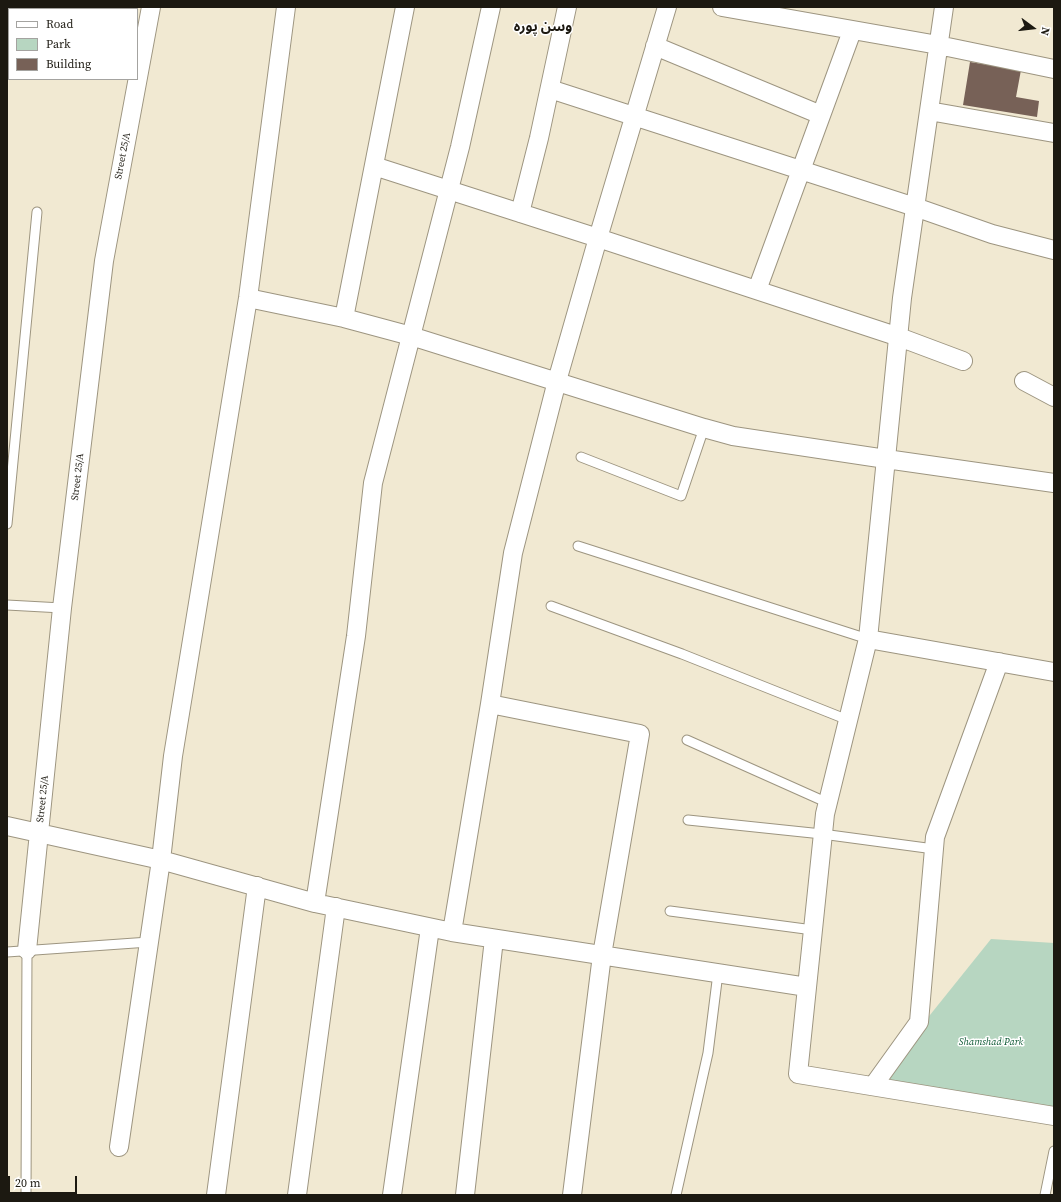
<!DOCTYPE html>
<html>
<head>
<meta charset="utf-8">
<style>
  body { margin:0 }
  #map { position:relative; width:1061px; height:1202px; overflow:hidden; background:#f1e9d2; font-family:"Source Serif 4",serif }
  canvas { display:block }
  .frame { position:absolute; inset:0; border:8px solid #1c1911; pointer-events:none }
  .legend { position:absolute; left:8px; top:8px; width:130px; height:72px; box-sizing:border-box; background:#fff; border:1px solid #a4a3a0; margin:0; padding:5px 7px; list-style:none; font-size:12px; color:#1c1911 }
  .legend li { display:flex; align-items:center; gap:8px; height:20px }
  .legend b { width:20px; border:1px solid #a4a3a0 }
  .north { position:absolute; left:1013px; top:8px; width:40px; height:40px; -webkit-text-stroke:3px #fff; paint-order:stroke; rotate:105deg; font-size:11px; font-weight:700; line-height:16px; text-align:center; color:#1c1911 }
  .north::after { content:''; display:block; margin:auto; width:14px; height:18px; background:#1c1911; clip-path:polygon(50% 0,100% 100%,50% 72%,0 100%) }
  .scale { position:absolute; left:8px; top:1176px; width:69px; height:18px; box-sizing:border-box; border:2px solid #1c1911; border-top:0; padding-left:5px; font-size:12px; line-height:14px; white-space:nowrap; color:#1c1911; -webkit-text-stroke:3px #fff; paint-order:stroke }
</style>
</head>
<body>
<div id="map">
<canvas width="1061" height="1202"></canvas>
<div class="frame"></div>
<ul class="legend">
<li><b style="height:5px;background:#fff"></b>Road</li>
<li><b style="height:11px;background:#b7d6c1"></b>Park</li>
<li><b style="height:11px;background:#776157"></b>Building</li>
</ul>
<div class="north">N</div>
<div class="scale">20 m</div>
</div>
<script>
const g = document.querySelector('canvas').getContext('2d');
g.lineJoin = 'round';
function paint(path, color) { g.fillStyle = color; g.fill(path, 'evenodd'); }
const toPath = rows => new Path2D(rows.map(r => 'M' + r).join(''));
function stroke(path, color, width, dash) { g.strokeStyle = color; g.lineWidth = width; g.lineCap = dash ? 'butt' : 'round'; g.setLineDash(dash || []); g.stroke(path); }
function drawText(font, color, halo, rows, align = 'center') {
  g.font = font + ' "Source Serif 4","Noto Sans Arabic",serif'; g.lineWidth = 3; g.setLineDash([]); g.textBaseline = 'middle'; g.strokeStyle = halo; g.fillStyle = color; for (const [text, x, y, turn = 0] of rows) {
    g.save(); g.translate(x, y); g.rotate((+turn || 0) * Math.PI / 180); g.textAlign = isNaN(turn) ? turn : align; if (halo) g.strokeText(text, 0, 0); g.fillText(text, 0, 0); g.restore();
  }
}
paint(toPath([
  [991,939,1054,943,1054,1116,873,1086]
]), '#b7d6c1');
paint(toPath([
  [970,62,1021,70,1016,97,1039,101,1037,117,963,105]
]), '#776157');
const service = toPath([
  [581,457,681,496,704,428],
  [7,524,37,212],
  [578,546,868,639],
  [7,605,62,608],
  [551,606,682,654,848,720],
  [687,740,828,803],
  [688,820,822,834,934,849],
  [670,911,813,930],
  [7,952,149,942],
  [26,1195,27,950],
  [676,1195,708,1053,718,973],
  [1045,1195,1054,1151]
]);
const minor = toPath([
  [44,7,56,9],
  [286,7,248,298,173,756,161,860,315,903,452,932,807,987],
  [722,7,938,45,1054,69],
  [944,7,902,298,868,639,825,814,798,1074,1054,1116],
  [655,46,821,115],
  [550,89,915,207,992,234,1054,250],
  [929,111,1054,133],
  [374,166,598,238,899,337,963,361],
  [520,213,539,138,567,7],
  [757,290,852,31],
  [248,298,344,318,411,336,704,428,733,436,886,459,1054,483],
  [344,318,405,7],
  [1024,381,1054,397],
  [868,639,1054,672],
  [490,704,640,734,602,955,572,1195],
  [7,826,161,860,119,1147],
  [315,903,356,636,373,483,460,147,491,7],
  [452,932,490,704,513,553,557,381,598,238,667,7],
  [27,950,62,608,104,261,151,7],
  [873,1086,919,1022,935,837,999,662],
  [216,1195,257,886],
  [297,1195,336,907],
  [392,1195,430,928],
  [465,1195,494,939]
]);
stroke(service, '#9d9580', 11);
stroke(minor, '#9d9580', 20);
stroke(service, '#fff', 9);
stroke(minor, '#fff', 18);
drawText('10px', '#1c1911', '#fff', [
  ["Street 25/A",123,156,-79],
  ["Street 25/A",78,477,-83],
  ["Street 25/A",43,799,-84]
]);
drawText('italic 10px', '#0c5833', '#fff', [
  ["Shamshad Park",991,1042]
]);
drawText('bold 14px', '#1c1911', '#fff', [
  ["وسن پورہ",543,27]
]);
</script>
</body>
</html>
